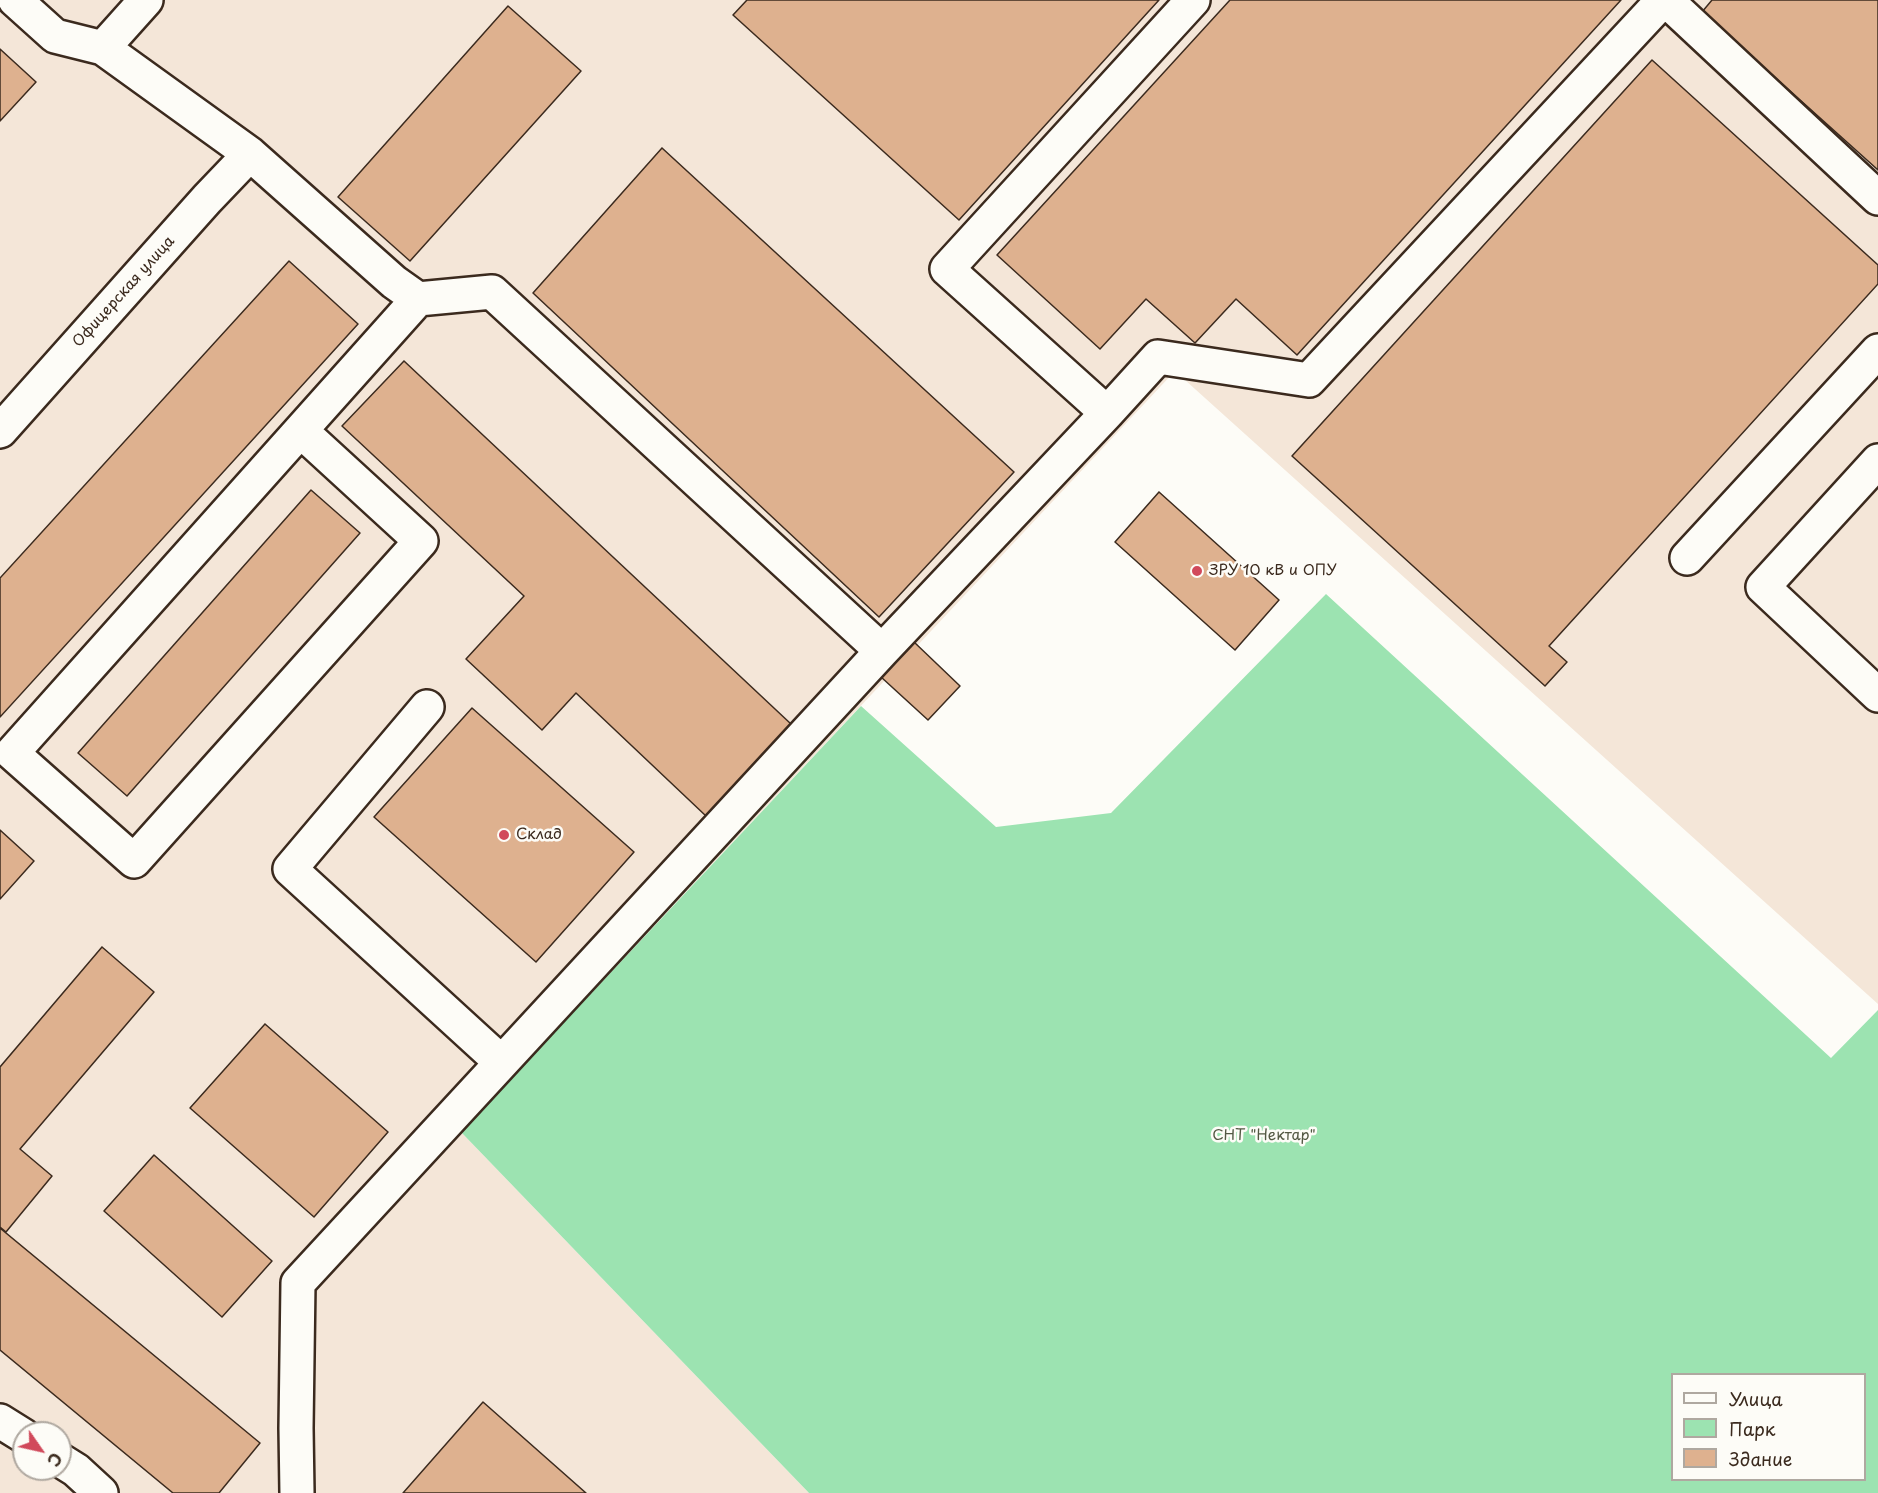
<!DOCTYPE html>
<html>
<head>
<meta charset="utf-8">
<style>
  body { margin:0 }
  #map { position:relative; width:1878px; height:1493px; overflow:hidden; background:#fdfcf7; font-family:"Playpen Sans",sans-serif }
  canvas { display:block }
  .legend { position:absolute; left:1671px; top:1373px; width:195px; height:108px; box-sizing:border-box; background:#fdfcf7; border:2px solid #afa8a0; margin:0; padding:8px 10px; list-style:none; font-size:18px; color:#3b2a1e }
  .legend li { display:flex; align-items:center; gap:12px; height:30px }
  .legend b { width:30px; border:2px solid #afa8a0 }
  .north { position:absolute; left:12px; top:1421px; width:60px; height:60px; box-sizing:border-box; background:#fdfcf7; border:2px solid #afa8a0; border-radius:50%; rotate:124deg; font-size:16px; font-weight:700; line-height:24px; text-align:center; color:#3b2a1e }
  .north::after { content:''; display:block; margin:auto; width:21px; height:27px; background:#d1495b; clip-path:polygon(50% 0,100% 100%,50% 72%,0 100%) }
</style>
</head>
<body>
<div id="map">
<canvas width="1878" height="1493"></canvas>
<ul class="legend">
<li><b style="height:8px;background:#fdfcf7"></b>Улица</li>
<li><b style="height:16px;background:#9ce3b1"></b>Парк</li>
<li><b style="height:16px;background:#deb18f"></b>Здание</li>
</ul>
<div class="north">С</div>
</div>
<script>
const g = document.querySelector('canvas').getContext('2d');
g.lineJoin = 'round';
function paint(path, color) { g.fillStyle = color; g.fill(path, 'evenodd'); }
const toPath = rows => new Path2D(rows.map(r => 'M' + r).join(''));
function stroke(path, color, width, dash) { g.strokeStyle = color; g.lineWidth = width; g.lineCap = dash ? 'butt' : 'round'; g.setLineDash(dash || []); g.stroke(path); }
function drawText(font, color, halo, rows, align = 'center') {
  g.font = font + ' "Playpen Sans",sans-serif'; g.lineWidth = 5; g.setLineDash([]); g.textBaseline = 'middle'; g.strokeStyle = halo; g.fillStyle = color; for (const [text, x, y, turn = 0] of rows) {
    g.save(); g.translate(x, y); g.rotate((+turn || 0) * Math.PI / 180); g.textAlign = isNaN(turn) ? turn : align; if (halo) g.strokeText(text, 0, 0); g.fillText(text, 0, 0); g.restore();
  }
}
paint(toPath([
  [0,0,1878,0,1878,1004,1175,371,461,1132,809,1493,0,1493],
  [24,1433,60,1433,60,1469,24,1469]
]), '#f4e6d8');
paint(toPath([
  [1326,594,1831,1058,1878,1010,1878,1493,809,1493,461,1132,861,706,996,827,1111,813],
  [1672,1374,1864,1374,1864,1480,1672,1480]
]), '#9ce3b1');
const building = toPath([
  [747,0,1159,0,959,220,733,15,747,0],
  [1230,0,1621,0,1297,355,1236,299,1195,343,1146,299,1100,349,997,255,1230,0],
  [1712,0,1878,0,1878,170,1702,12,1712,0],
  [508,6,581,71,410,261,338,197,508,6],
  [0,49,36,82,0,121,0,49],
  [1652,60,1878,265,1878,284,1549,646,1567,662,1545,686,1292,456,1652,60],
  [662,148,1014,472,879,617,533,293,662,148],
  [289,261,358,324,0,717,0,578,289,261],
  [404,361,791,724,706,816,576,693,542,730,466,659,524,596,342,426,404,361],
  [311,490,360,533,127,796,78,753,311,490],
  [1159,492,1279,600,1235,650,1115,542,1159,492],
  [914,642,960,686,928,720,881,677,914,642],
  [472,708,634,852,536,962,374,817,472,708],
  [0,830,34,861,0,899,0,830],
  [102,947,154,992,20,1149,52,1176,6,1232,0,1227,0,1067,102,947],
  [265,1024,388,1132,314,1217,190,1108,265,1024],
  [154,1155,272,1261,222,1317,104,1211,154,1155],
  [0,1228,260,1443,219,1493,173,1493,0,1350,0,1228],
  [483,1402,586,1493,403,1493,483,1402]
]);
paint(building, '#deb18f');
stroke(building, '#3b2a1e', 1.5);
const minor = toPath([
  [15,0,55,36,103,48,250,154,394,282,418,299,492,292,882,651],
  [1193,0,947,269,1107,413,1158,357,1309,380,1663,0],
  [1666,0,1878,198],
  [103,48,146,0],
  [0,431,207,199,250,154],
  [301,431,421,541,134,861,12,753,418,299],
  [1878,461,1763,587,1878,695],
  [1687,558,1878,351],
  [427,707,290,869,501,1062],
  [0,1421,24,1436],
  [60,1460,76,1470,101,1493],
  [297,1493,296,1428,298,1283,882,651,1107,413]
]);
stroke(minor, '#3b2a1e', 38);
stroke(minor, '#fdfcf7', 33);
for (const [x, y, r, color] of [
  [1197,571,6,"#d1495b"],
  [504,835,6,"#d1495b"]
]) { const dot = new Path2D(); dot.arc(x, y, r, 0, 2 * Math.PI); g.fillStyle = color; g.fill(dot); stroke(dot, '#fdfcf7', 2); }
drawText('15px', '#3b2a1e', '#fdfcf7', [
  ["Офицерская улица",124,292,-48]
]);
drawText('15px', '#3b2a1e', '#fdfcf7', [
  ["ЗРУ 10 кВ и ОПУ",1209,571],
  ["Склад",516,835]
], 'left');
drawText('15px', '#535843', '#fdfcf7', [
  ["СНТ \"Нектар\"",1264,1136]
]);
</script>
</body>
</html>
